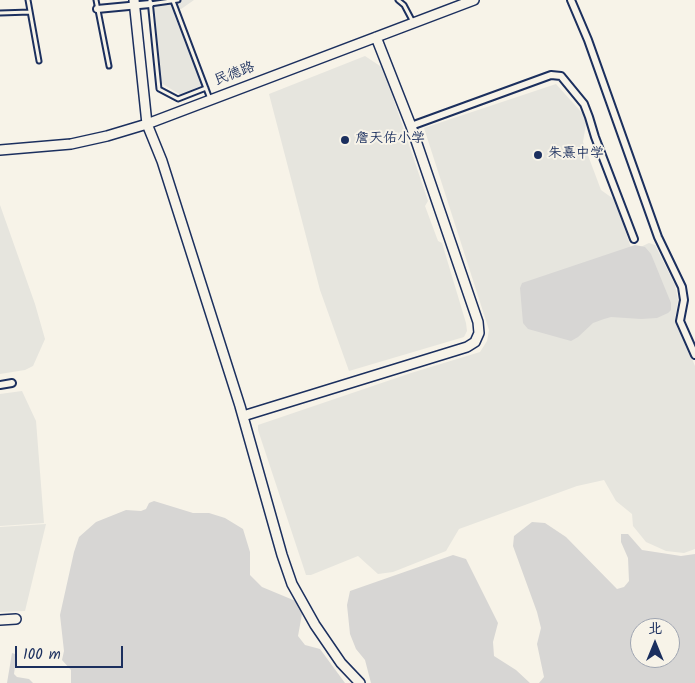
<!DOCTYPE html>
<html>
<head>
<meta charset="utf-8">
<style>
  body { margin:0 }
  #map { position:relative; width:695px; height:683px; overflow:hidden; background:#f7f3e8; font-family:Kalam,"LXGW WenKai TC",sans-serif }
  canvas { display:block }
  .north { position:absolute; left:630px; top:618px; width:50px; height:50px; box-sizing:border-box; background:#f7f3e8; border:1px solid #9fa5b1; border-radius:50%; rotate:0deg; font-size:14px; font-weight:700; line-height:20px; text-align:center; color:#1b2f5e }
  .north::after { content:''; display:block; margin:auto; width:18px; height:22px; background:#1b2f5e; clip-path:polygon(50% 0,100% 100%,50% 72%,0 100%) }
  .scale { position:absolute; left:15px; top:646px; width:108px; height:22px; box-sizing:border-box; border:2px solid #1b2f5e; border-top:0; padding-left:6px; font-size:15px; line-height:18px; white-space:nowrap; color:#1b2f5e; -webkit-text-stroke:4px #f7f3e8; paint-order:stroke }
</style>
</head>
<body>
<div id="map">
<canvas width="695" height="683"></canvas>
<div class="north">北</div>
<div class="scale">100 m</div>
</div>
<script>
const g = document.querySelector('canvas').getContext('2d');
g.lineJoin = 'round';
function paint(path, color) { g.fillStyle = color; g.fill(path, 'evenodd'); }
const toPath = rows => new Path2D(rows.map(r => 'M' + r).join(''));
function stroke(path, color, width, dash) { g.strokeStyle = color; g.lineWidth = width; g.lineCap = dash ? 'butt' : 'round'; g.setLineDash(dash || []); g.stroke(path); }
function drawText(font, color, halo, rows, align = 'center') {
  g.font = font + ' Kalam,"LXGW WenKai TC",sans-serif'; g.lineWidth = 4; g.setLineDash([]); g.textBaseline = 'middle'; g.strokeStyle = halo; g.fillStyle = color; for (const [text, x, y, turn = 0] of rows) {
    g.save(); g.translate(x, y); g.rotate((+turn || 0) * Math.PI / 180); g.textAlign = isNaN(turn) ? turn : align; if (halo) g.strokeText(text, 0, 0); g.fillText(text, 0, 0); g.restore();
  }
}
paint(toPath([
  [154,0,194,0,174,14,202,85,181,95,161,83],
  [365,56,383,68,428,201,425,206,438,241,442,243,466,323,467,331,464,337,349,371,320,290,269,94],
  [556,84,583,114,586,124,583,142,601,190,615,200,632,251,649,243,655,245,675,285,678,300,675,319,695,366,695,549,684,553,666,551,646,542,633,526,632,514,616,501,604,480,577,486,459,529,446,551,393,572,378,574,358,556,311,575,306,575,258,430,258,425,411,373,480,352,487,341,489,330,424,128],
  [0,205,35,304,45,339,33,366,25,370,0,374],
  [22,391,36,421,44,523,0,526,0,394],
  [46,524,25,611,0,612,0,527]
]), '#e6e5de');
paint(toPath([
  [635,245,645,247,651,254,671,303,671,310,668,313,657,318,641,319,611,317,604,319,593,323,578,337,571,341,528,329,523,323,520,288,522,283],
  [154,501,193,513,209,513,225,518,243,529,250,552,250,575,262,587,298,602,302,614,298,636,305,645,320,649,345,683,71,683,71,670,62,660,64,651,60,615,74,552,79,537,96,522,126,510,141,511,146,509,149,503],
  [532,522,545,523,566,537,617,589,624,587,629,581,628,558,621,542,621,534,628,534,642,550,681,556,695,554,695,683,539,683,544,677,537,644,541,628,537,612,513,546,514,536],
  [640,628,670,628,670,658,640,658],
  [453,555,466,559,498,623,493,642,494,656,516,670,530,683,371,683,365,660,356,649,350,634,347,605,350,591],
  [12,653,15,654,16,658,14,674,17,677,29,679,33,683,7,683]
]), '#d7d6d4');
const lane = toPath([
  [28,0,39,61],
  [96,0,109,66],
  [150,0,159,89,178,99,206,88],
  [398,0,404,5,413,22],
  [173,1,210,99],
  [150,4,178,0],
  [0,13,30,12]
]);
const street = toPath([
  [571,0,588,40,658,237,682,287,684,300,680,321,695,355],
  [97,9,150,4],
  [411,126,551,75,561,76,584,104,589,117,595,137,634,239],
  [0,385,12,383]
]);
const secondary = toPath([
  [134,0,147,124,162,161,240,406,282,555,292,584,315,625,341,663,360,683],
  [0,150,71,144,107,136,147,124,474,0],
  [243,416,467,347,475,342,479,333,478,322,411,126,376,37],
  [0,620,16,619]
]);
stroke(lane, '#1b2f5e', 7);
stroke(street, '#1b2f5e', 10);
stroke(secondary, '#1b2f5e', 12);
stroke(lane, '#f7f3e8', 3);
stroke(street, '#f7f3e8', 6);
stroke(secondary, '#f7f3e8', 9);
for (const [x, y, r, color] of [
  [345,140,5,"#1b2f5e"],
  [538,155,5,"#1b2f5e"]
]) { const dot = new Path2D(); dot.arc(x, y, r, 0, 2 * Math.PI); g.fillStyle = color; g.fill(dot); stroke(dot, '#f7f3e8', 2); }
drawText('14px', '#1b2f5e', '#f7f3e8', [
  ["民德路",235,75,-21]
]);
drawText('14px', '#1b2f5e', '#f7f3e8', [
  ["詹天佑小学",355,140],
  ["朱熹中学",548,155]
], 'left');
</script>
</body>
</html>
